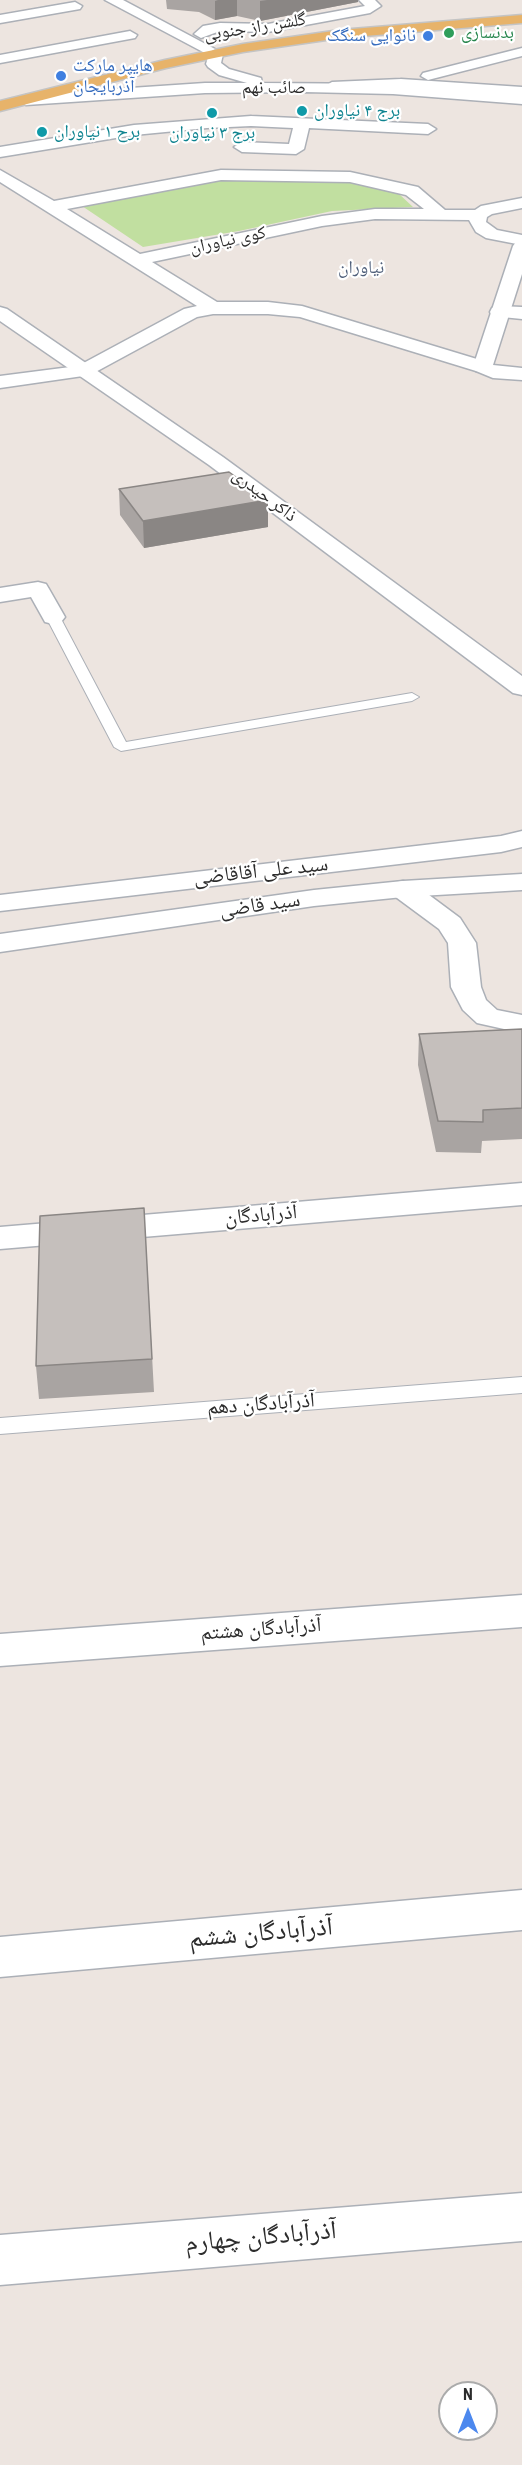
<!DOCTYPE html>
<html>
<head>
<meta charset="utf-8">
<style>
  body { margin:0 }
  #map { position:relative; width:522px; height:2465px; overflow:hidden; background:#ede5e0; font-family:"Roboto Condensed",sans-serif }
  canvas { display:block }
  .north { position:absolute; left:438px; top:2381px; width:60px; height:60px; box-sizing:border-box; background:#fff; border:2px solid #ababab; border-radius:50%; rotate:0deg; font-size:16px; font-weight:700; line-height:24px; text-align:center; color:#2c2c2c }
  .north::after { content:''; display:block; margin:auto; width:21px; height:27px; background:#4c88ee; clip-path:polygon(50% 0,100% 100%,50% 72%,0 100%) }
</style>
</head>
<body>
<div id="map">
<canvas width="522" height="2465"></canvas>
<div class="north">N</div>
</div>
<script>
const g = document.querySelector('canvas').getContext('2d');
g.lineJoin = 'round';
function paint(path, color) { g.fillStyle = color; g.fill(path, 'evenodd'); }
const toPath = rows => new Path2D(rows.map(r => 'M' + r).join(''));
function stroke(path, color, width, dash) { g.strokeStyle = color; g.lineWidth = width; g.lineCap = dash ? 'butt' : 'round'; g.setLineDash(dash || []); g.stroke(path); }
function drawText(font, color, halo, rows, align = 'center') {
  g.font = font + ' "Roboto Condensed","Noto Naskh Arabic",sans-serif'; g.lineWidth = 4.5; g.setLineDash([]); g.textBaseline = 'middle'; g.strokeStyle = halo; g.fillStyle = color; for (const [text, x, y, turn = 0] of rows) {
    g.save(); g.translate(x, y); g.rotate((+turn || 0) * Math.PI / 180); g.textAlign = isNaN(turn) ? turn : align; if (halo) g.strokeText(text, 0, 0); g.fillText(text, 0, 0); g.restore();
  }
}
paint(toPath([
  [224,179,346,181,398,193,413,207,332,211,239,231,143,247,82,206]
]), '#c1dfa0');
const lane = toPath([
  [53,613,60,617,126,742,412,693,419,697,412,701,121,751,114,747,46,617,53,613],
  [522,1377,522,1393,0,1434,0,1418,522,1377]
]);
const street = toPath([
  [105,0,123,0,215,49,208,53,203,52,105,0],
  [359,0,375,0,381,6,370,13,268,32,220,31,201,38,194,34,203,26,220,23,268,24,365,6,359,0],
  [75,2,82,6,80,9,0,23,0,15,75,2],
  [130,31,137,35,135,38,0,63,0,55,130,31],
  [522,48,522,56,428,80,421,76,423,73,522,48],
  [401,79,522,87,522,97,401,87,332,90,325,86,332,82,401,79],
  [251,116,428,124,436,129,428,134,309,128,304,149,296,154,242,152,234,147,242,142,289,144,293,128,251,126,207,128,134,135,0,157,0,147,134,125,251,116],
  [0,170,54,201,221,170,350,172,418,187,445,210,475,210,481,206,522,198,522,208,492,214,487,217,486,222,497,230,522,235,522,245,486,238,476,232,469,220,375,219,322,226,152,262,217,302,268,302,302,306,490,363,493,367,490,371,476,371,300,317,268,314,213,314,197,317,90,375,0,388,0,376,78,366,184,309,197,306,0,182,0,170],
  [221,180,350,182,406,195,424,209,375,209,322,216,140,254,67,209,221,180],
  [499,306,522,307,522,319,492,316,490,312,492,308,499,306],
  [403,881,413,883,460,918,476,943,481,987,486,1000,497,1010,522,1015,522,1033,477,1023,463,1010,451,987,448,943,439,929,393,895,389,889,393,883,403,881],
  [522,1183,522,1205,0,1249,0,1227,522,1183],
  [522,1595,522,1627,0,1666,0,1634,522,1595],
  [522,1890,522,1930,0,1977,0,1937,522,1890],
  [522,2193,522,2241,0,2285,0,2235,522,2193]
]);
const secondary = toPath([
  [216,50,223,54,221,63,229,69,261,78,262,83,393,84,522,94,522,104,393,94,305,92,205,93,26,105,18,100,26,95,205,83,247,83,219,75,208,67,206,64,209,54,216,50],
  [522,241,522,274,493,365,522,368,522,380,493,378,476,371,473,367,513,246,516,242,522,241],
  [0,307,7,309,223,457,522,676,522,695,513,693,209,465,0,321,0,307],
  [38,582,46,584,49,589,65,617,61,622,53,624,45,622,31,597,0,602,0,588,38,582],
  [522,831,522,847,501,852,0,911,0,895,501,836,522,831],
  [522,874,522,890,403,897,314,906,0,952,0,934,314,890,403,881,522,874]
]);
const primary = toPath([
  [522,15,522,23,340,38,243,52,166,68,0,111,0,101,165,60,243,44,340,30,522,15]
]);
stroke(lane, '#acb0b7', 2);
stroke(street, '#acb0b7', 3);
stroke(secondary, '#acb0b7', 3);
stroke(primary, '#c4c4c4', 3);
paint(lane, '#fff');
paint(street, '#fff');
paint(secondary, '#fff');
paint(primary, '#e7b36a');
paint(toPath([
  [166,0,358,0,358,2,260,21,237,16,215,20,199,12,167,9],
  [119,489,268,500,268,527,144,548,120,515],
  [522,1029,522,1139,482,1141,481,1153,436,1152,418,1065,419,1034],
  [144,1208,154,1392,39,1399,36,1366]
]), '#a9a4a2');
paint(toPath([
  [218,0,237,0,237,16,215,20,215,1],
  [267,0,358,0,358,2,260,21,260,1],
  [268,500,268,527,144,548,143,521]
]), '#8a8684');
const building = toPath([
  [229,472,268,500,143,521,119,489,229,472],
  [522,1029,522,1108,483,1110,483,1122,438,1121,419,1034,522,1029],
  [144,1208,152,1359,36,1366,40,1216,144,1208]
]);
paint(building, '#c5bfbc');
stroke(building, '#8a8684', 1.5);
for (const [x, y, r, color] of [
  [449,33,6,"#2e9e5b"],
  [428,36,6,"#3f7fe0"],
  [61,76,6,"#3f7fe0"],
  [302,111,6,"#0f9aa8"],
  [212,113,6,"#0f9aa8"],
  [42,132,6,"#0f9aa8"]
]) { const dot = new Path2D(); dot.arc(x, y, r, 0, 2 * Math.PI); g.fillStyle = color; g.fill(dot); stroke(dot, '#fff', 2); }
drawText('18px', '#2c2c2c', '#fff', [
  ["گلشن راز جنوبی",255,28,-9],
  ["صائب نهم",274,88],
  ["کوی نیاوران",228,241,-12],
  ["ذاکر حیدری",264,496,37]
]);
drawText('18px', '#27864d', '#fff', [
  ["بدنسازی",461,33]
], 'left');
drawText('18px', '#366cbe', '#fff', [
  ["نانوایی سنگک",416,36],
  ["هایپر مارکت",73,66,"left"],
  ["آذربایجان",73,87,"left"]
], 'right');
drawText('18px', '#0d838f', '#fff', [
  ["برج ۴ نیاوران",314,111],
  ["برح ۱ نیاوران",54,132],
  ["برج ۳ نیاوران",212,133,"center"]
], 'left');
drawText('18px', '#4f5f7a', '#fff', [
  ["نیاوران",361,268]
]);
drawText('21px', '#2c2c2c', '#fff', [
  ["سید علی آقاقاضی",261,872,-6],
  ["سید قاضی",260,906,-8],
  ["آذرآبادگان",261,1216,-5],
  ["آذرآبادگان دهم",261,1405,-4],
  ["آذرآبادگان هشتم",261,1630,-4]
]);
drawText('26px', '#2c2c2c', '#fff', [
  ["آذرآبادگان ششم",261,1934,-5],
  ["آذرآبادگان چهارم",261,2238,-5]
]);
</script>
</body>
</html>
